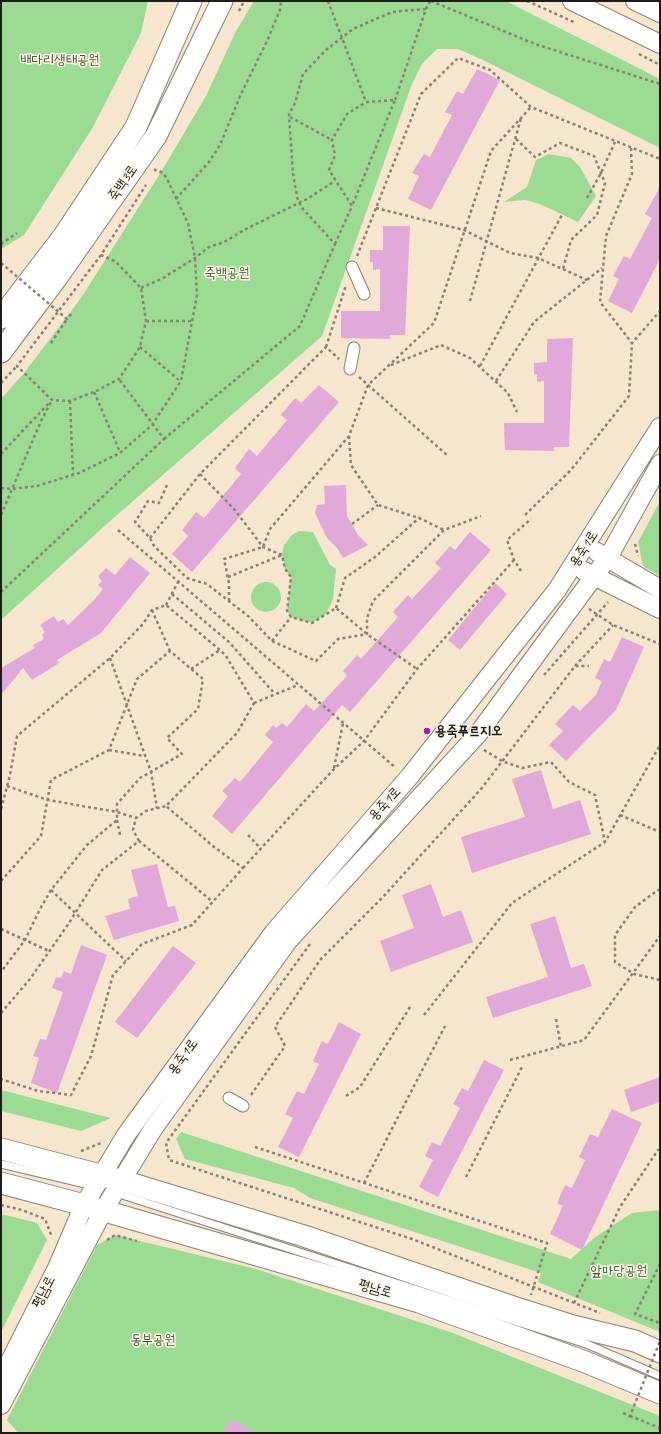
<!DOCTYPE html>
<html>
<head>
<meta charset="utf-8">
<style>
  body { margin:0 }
  #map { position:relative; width:661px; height:1434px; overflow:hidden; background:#f6e6cd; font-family:Caveat,sans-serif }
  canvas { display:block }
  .frame { position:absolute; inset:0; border:2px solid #1c1c1c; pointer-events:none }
</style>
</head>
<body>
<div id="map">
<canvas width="661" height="1434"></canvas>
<div class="frame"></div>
</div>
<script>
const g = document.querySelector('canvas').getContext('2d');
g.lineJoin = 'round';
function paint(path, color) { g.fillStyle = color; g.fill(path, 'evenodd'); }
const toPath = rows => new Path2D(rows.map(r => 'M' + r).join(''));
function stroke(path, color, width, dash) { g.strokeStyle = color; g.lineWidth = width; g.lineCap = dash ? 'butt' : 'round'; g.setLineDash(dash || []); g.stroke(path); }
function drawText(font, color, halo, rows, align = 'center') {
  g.font = font + ' Caveat,"Poor Story",sans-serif'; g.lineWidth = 3; g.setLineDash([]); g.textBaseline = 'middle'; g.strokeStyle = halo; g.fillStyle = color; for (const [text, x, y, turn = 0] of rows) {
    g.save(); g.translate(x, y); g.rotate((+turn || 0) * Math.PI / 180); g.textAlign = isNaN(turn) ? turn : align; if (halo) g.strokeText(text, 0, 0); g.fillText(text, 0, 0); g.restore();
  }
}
paint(toPath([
  [1,1,148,1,141,33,93,127,24,235,1,249],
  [254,1,506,1,660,79,660,148,483,60,458,49,437,49,422,64,412,84,322,336,109,522,1,620,1,399,24,373,81,298,161,172,206,96,236,31],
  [549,154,571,158,580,167,596,196,578,222,540,204,525,200,504,202,527,187,536,160],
  [660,501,660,576,643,566,638,542],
  [299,531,313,532,330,565,336,569,333,599,326,614,312,623,291,617,287,611,291,577,285,569,282,555,284,545,292,535],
  '251 597a15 15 0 1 1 30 0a15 15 0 1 1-30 0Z',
  [1,1090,111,1118,81,1131,1,1111],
  [181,1132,571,1259,594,1238,632,1213,660,1210,660,1332,538,1282,541,1273,310,1198,294,1188,185,1159,176,1139],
  [1,1214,37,1223,47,1240,1,1332],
  [115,1235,256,1269,453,1333,660,1416,660,1433,18,1433,7,1420,97,1245]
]), '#9bdb92');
paint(toPath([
  [477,69,500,80,431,210,408,199,419,176,412,173,424,154,430,157,452,115,445,112,457,91,463,94],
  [660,187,660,259,632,313,608,301,619,279,613,276,624,256,630,259,652,218,645,214],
  [383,226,410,226,405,335,390,335,390,339,341,338,341,311,380,311,380,269,373,270,373,262,370,262,370,250,383,250],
  [573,338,569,447,554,447,554,451,505,450,504,423,544,423,544,381,537,382,537,375,534,374,534,363,547,362,547,339],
  [319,385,339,402,192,572,172,554,188,536,182,530,196,512,204,518,241,474,235,468,249,449,257,456,287,420,281,415,295,398,301,403],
  [346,485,347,516,358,535,368,545,343,558,337,548,327,538,315,513,317,505,325,504,324,486],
  [470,532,491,550,350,712,342,705,232,834,212,816,228,796,222,791,235,778,240,782,273,742,265,735,273,725,276,728,282,723,287,727,306,704,314,711,347,676,343,671,357,655,361,659,398,617,393,612,408,595,412,599,441,568,435,563,450,546,455,550],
  [130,557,150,573,101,633,57,660,59,663,32,680,23,668,1,695,1,668,35,648,33,645,44,639,42,635,45,632,40,625,54,616,58,622,63,619,68,625,94,600,103,589,98,585,102,581,98,576,106,568,115,575],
  [495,583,507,594,460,650,448,640],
  [622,637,644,647,616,710,566,761,549,745,563,731,555,724,573,705,580,711,596,695,602,681,595,678,604,659,610,662],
  [541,770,553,809,580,800,591,834,472,873,461,837,525,817,512,779],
  [157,864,168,907,175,906,179,921,114,940,105,916,130,909,128,899,138,896,131,870],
  [431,884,443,917,461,910,473,942,391,972,380,941,414,928,402,895],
  [555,916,571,968,584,964,592,986,493,1018,486,997,548,977,530,924],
  [81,945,107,955,57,1093,31,1083,39,1058,33,1056,40,1039,46,1040,63,992,52,988,56,977,61,978,64,971,71,974],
  [173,946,196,963,137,1038,115,1022],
  [339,1022,361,1034,299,1157,278,1147,293,1118,285,1114,297,1091,304,1094,319,1064,313,1061,322,1041,328,1044],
  [484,1060,504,1070,438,1197,419,1187,433,1160,425,1156,432,1142,440,1146,460,1108,453,1104,462,1088,468,1091],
  [660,1077,660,1102,631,1112,624,1090],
  [612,1109,642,1123,582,1250,550,1234,563,1206,557,1203,565,1185,572,1188,585,1160,579,1157,590,1134,598,1137],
  [231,1419,256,1433,222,1433]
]), '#e1a9d9');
const service = toPath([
  [1,1164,94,1186],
  [116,1193,586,1344],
  [582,1342,660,1376]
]);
const pedestrian = toPath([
  [352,267,364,294],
  [350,369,354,348],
  [229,1098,243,1106]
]);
const tertiary = toPath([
  [572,1,660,44],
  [635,1,660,13],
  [597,552,660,589],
  [584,571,660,609],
  [1,1379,57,1268,84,1205,126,1135,274,932,410,776,557,590,660,427],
  [1,1405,103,1211,153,1129,288,941,478,734,609,556,660,464]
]);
const secondary = toPath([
  [1,318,63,237,136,127,191,1],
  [1,352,58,276,156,136,222,1],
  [1,1149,123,1181,304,1236,516,1308,573,1326,635,1341,660,1352],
  [1,1183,84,1205,419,1302,583,1361,660,1393]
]);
stroke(service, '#898174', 9);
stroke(pedestrian, '#898174', 13);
stroke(tertiary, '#898174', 20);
stroke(secondary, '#898174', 23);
stroke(toPath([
  [328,1,366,102,395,100,352,206,329,170,335,155,332,140,347,114,366,102],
  [431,1,535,44,660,84],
  [527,1,574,22],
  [239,11,244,1],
  [639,54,660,65],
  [395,100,426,9,430,1],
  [290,117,332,140],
  [516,139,535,157,560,143,594,156,605,183,597,215,571,240,563,269],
  [631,148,632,174,606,236,600,302,632,343],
  [587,198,601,173,615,142],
  [176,199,209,162,220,145,241,94,267,41,280,10,281,1],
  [376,208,464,230,510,253,538,258,587,280],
  [1,244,17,233],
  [335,244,352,206],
  [101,255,17,366,52,400,70,401,94,392,119,379,140,347,146,321,141,288,116,262,101,255,146,185],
  [357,256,421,94,458,58,490,70,531,107,660,159],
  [141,288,163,278,195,258,209,247,224,242,248,228,307,199,335,181],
  [470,301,521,118],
  [146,321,193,321],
  [51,343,67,319],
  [140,347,180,381],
  [326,347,346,285],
  [391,365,441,345,470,358,508,393,517,412],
  [480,366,563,213],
  [359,377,448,456],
  [496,381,534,322,602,268],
  [1,383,17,366],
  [94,392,120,452],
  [70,401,73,474],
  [349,436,351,465,378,505,419,518,444,530],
  [164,439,300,326,335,244,303,209,298,201,293,174,289,114,295,103,303,74,326,50,353,29,392,12,426,9],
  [1,454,49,403],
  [200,474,234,509,263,547,282,555,285,569,291,577,287,611,291,617,312,623,336,608,367,634,417,669],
  [167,485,159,503,148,501,135,522,150,538,154,546,187,578,207,584,248,616,272,641,316,661,338,639,367,634,367,618,373,601,444,530,481,516],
  [1,488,11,489,37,486,79,473,120,453,152,425,181,381,197,295,195,258,188,223,166,177,161,172,155,170,157,168],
  [1,515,41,421,52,400],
  [525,515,571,470,629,396,632,343,660,311],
  [352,524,378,505],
  [118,530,396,768],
  [150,538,200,474,326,347,339,359],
  [635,544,638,556],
  [521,571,514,560,507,540,531,519],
  [228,577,282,555],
  [1,592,164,439,119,379],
  [172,594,229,642,275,694],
  [229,601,229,583,224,559,263,547,270,529,349,436,368,385,434,323,491,151,531,107],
  [166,605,178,582],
  [336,608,345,578,375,557,419,518],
  [589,609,613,625,660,644],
  [152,610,170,651],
  [272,641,291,617],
  [110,658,151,772,157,808],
  [575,666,613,625],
  [191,669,220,650],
  [544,675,608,602],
  [254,703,298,685],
  [109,750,145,756],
  [484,750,502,761,522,768,551,762,569,782,595,795,605,842],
  [334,768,343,723],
  [7,786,48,800,117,812,136,818],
  [1,809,10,775,17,736,110,658,143,624,152,610,166,605,220,650,226,656,254,703,237,733,166,806,214,847,243,868,192,925,142,944,113,975,91,1056,71,1095,38,1091,1,1079],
  [620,815,660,832],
  [117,820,120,835],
  [248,835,261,849],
  [139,841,133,830,136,818,146,811,166,806],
  [243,868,334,769,364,741,417,669,514,560],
  [1,881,41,836,51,780,109,750,137,679,170,651,203,679,198,709,167,738,182,754,140,778,117,804,117,820,87,845,51,890,40,909,25,940,1,972],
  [51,890,126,961],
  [660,891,658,890,635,907,615,935,615,962,634,974,660,980],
  [1,929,49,951],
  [310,944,166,1143,169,1160,412,1239,600,1313],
  [1,1013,30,979,69,923,102,870,139,841,213,902],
  [424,1015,512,903,605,842,660,745],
  [556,1019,561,1047],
  [510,1060,584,1040,660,936],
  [251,1095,285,1046,275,1027,320,960,382,898,481,789,575,666,589,666],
  [346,1096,360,1087,410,1007],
  [255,1147,547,1243,531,1295],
  [81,1151,101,1143],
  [466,1177,522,1067],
  [364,1183,445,1026],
  [1,1205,22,1210,45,1219,52,1237],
  [107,1240,115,1235,137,1241],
  [660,1264,635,1314,660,1323],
  [574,1303,620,1207,658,1150,660,1150],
  [630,1416,660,1428]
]), '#898174', 2.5, [3, 3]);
stroke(service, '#fff', 7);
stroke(pedestrian, '#fff', 11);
stroke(tertiary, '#fff', 18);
stroke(secondary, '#fff', 21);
stroke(toPath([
  [1,263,67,319,73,312],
  [623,1413,630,1416,660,1341]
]), '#898174', 2.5, [3, 3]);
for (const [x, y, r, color] of [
  [427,731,4,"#b5179e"]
]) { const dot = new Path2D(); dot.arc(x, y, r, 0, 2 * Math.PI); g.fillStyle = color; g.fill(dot); stroke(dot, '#fcf5e5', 1.5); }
drawText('14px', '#42553f', '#fcf5e5', [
  ["배다리생태공원",60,60],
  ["죽백공원",227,273],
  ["앞마당공원",619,1271],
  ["동부공원",153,1340]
]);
drawText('14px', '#1c1c1c', '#fcf5e5', [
  ["죽백3로",123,183,-55],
  ["용죽1로",584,549,-57],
  ["용죽1로",385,804,-48],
  ["용죽1로",183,1057,-54],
  ["평남로",375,1289,16],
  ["평남로",44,1292,-63]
]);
drawText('bold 14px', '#1c1c1c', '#fcf5e5', [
  ["용죽푸르지오",435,731]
], 'left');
</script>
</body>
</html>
